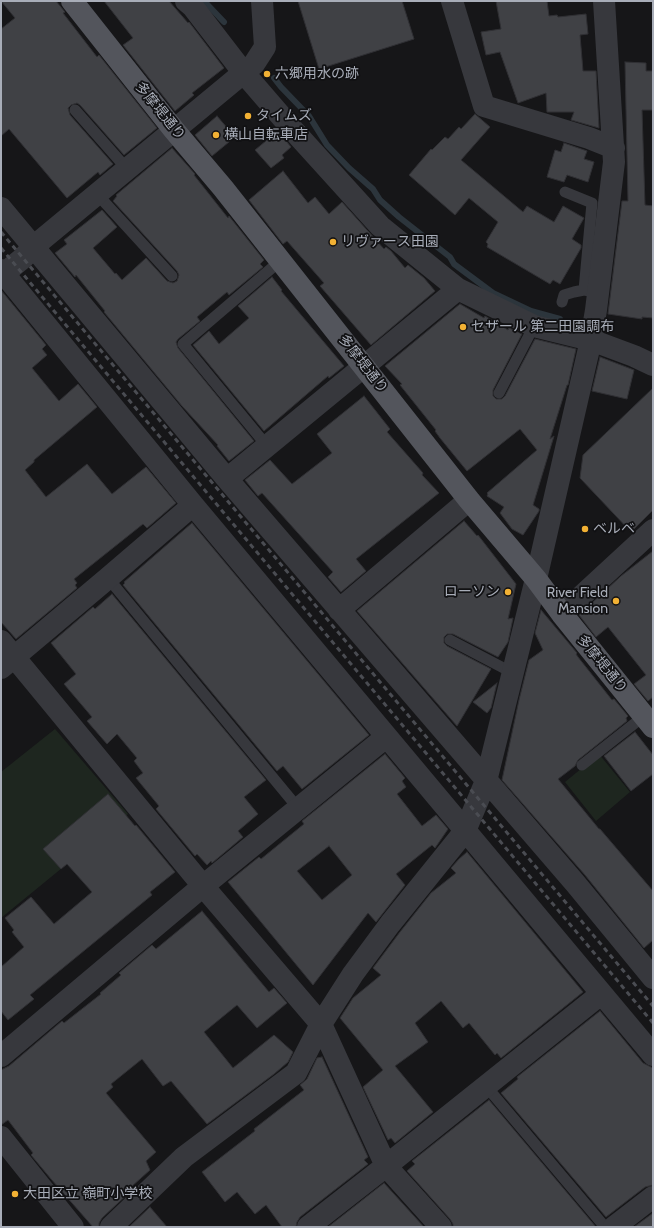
<!DOCTYPE html>
<html>
<head>
<meta charset="utf-8">
<style>
  body { margin:0 }
  #map { position:relative; width:654px; height:1228px; overflow:hidden; background:#161618; font-family:Cabin,sans-serif }
  canvas { display:block }
  .frame { position:absolute; inset:0; border:2px solid #a8adb8; pointer-events:none }
</style>
</head>
<body>
<div id="map">
<canvas width="654" height="1228"></canvas>
<div class="frame"></div>
</div>
<script>
const g = document.querySelector('canvas').getContext('2d');
g.lineJoin = 'round';
function paint(path, color) { g.fillStyle = color; g.fill(path, 'evenodd'); }
const toPath = rows => new Path2D(rows.map(r => 'M' + r).join(''));
function stroke(path, color, width, dash) { g.strokeStyle = color; g.lineWidth = width; g.lineCap = dash ? 'butt' : 'round'; g.setLineDash(dash || []); g.stroke(path); }
function drawText(font, color, halo, rows, align = 'center') {
  g.font = font + ' Cabin,"Noto Sans JP",sans-serif'; g.lineWidth = 3.5; g.setLineDash([]); g.textBaseline = 'middle'; g.strokeStyle = halo; g.fillStyle = color; for (const [text, x, y, turn = 0] of rows) {
    g.save(); g.translate(x, y); g.rotate((+turn || 0) * Math.PI / 180); g.textAlign = isNaN(turn) ? turn : align; if (halo) g.strokeText(text, 0, 0); g.fillText(text, 0, 0); g.restore();
  }
}
paint(toPath([
  [55,729,128,814,1,918,1,772],
  [599,754,630,792,596,821,565,782]
]), '#1e261f');
stroke(toPath([
  [204,1,224,22],
  [274,78,281,87,309,116,327,145,349,168,373,189,380,200,399,217,450,257,454,264,493,293,531,311,560,319]
]), '#2c353c', 6);
const building = toPath([
  [1,1,56,1,65,12,63,13,97,57,99,55,157,128,124,155,80,105,77,103,71,105,68,108,70,115,113,164,100,175,98,172,67,198,9,129,1,136,1,29,15,18,1,1],
  [104,1,169,1,188,23,189,22,224,68,192,93,194,95,175,111,123,45,133,38,104,1],
  [298,1,402,1,414,39,319,69,298,1],
  [496,1,547,1,549,16,557,15,558,17,586,14,588,34,580,35,583,71,596,71,599,128,571,120,574,112,547,112,546,93,518,103,500,52,486,55,481,32,501,29,496,1],
  [625,62,646,63,646,71,653,71,653,110,642,110,645,205,653,206,653,318,642,317,642,319,608,314,622,201,628,201,625,62],
  [475,114,490,127,461,160,523,212,527,206,554,222,563,206,584,218,572,239,581,245,581,248,560,284,553,280,550,284,487,247,488,244,486,242,498,222,469,198,455,215,409,175,431,149,432,150,445,137,448,139,459,127,461,129,475,114],
  [217,116,235,137,212,156,195,135,217,116],
  [278,131,291,147,282,155,284,158,271,168,255,150,278,131],
  [564,143,587,151,584,159,594,162,588,182,567,175,564,182,547,177,555,150,561,152,564,143],
  [172,148,195,174,194,175,228,218,229,216,264,260,260,264,263,267,229,295,227,292,197,317,200,321,178,339,176,342,178,348,254,441,229,461,217,446,218,445,182,406,104,312,105,311,76,275,75,277,55,253,67,244,64,240,102,210,117,227,93,248,115,274,116,273,122,280,146,258,167,281,173,283,177,281,179,275,177,271,113,201,117,196,116,195,172,148],
  [283,171,308,203,315,197,329,214,342,202,384,249,386,247,391,251,405,268,408,265,424,278,435,291,371,345,320,286,324,283,287,241,283,244,249,200,283,171],
  [272,277,282,290,281,291,344,366,329,378,328,376,264,431,193,345,209,331,219,344,249,318,238,306,272,277],
  [1,290,46,345,42,349,47,355,32,368,59,401,78,384,97,407,34,460,34,462,25,470,46,497,87,464,112,494,146,467,176,503,147,528,143,524,74,579,77,583,75,585,77,588,16,639,1,622,1,290],
  [460,304,484,318,485,316,508,330,509,328,522,334,493,390,493,396,496,399,502,399,505,396,535,339,576,349,568,385,567,385,550,439,554,436,533,505,539,509,539,511,523,535,512,529,500,513,504,507,487,496,488,494,487,493,537,450,520,429,467,471,440,438,435,431,436,430,400,385,402,384,385,366,460,304],
  [600,357,634,370,627,399,592,391,600,357],
  [653,388,653,510,631,532,580,478,583,455,653,388],
  [364,396,390,429,387,432,423,473,422,475,439,493,356,559,366,571,341,592,328,577,333,572,262,493,258,496,245,480,270,460,292,484,332,453,317,434,364,396],
  [464,521,477,536,478,535,516,584,508,619,513,618,508,642,498,657,453,634,447,634,444,637,444,643,447,646,491,669,457,726,357,611,464,521],
  [192,523,369,735,302,789,283,766,277,771,123,585,125,583,124,582,192,523],
  [653,551,653,697,648,701,634,684,646,675,608,627,596,637,579,615,621,576,653,551],
  [112,594,266,780,244,797,258,814,238,831,243,837,212,863,211,861,207,865,197,854,195,856,156,809,159,806,136,778,143,773,134,761,137,758,117,734,107,744,87,721,92,717,64,684,76,674,51,643,93,607,95,609,112,594],
  [541,610,577,653,576,654,578,657,612,700,614,699,628,716,626,718,627,721,578,760,575,766,558,779,599,829,600,829,653,891,653,940,644,948,585,875,502,780,519,700,529,660,543,650,535,633,541,610],
  [497,683,491,708,487,713,473,702,497,683],
  [635,732,653,755,653,774,631,791,604,756,635,732],
  [385,754,405,778,402,781,406,787,397,794,422,826,436,815,448,829,435,848,432,845,396,874,405,885,376,922,368,913,313,985,228,882,259,857,261,859,304,824,302,821,385,754],
  [329,846,352,875,322,900,297,871,329,846],
  [108,794,135,826,136,825,175,872,150,892,152,895,30,995,34,999,8,1020,1,1011,1,967,24,947,12,932,14,930,5,918,31,897,54,924,92,892,67,864,61,869,43,849,108,794],
  [467,852,583,992,501,1058,497,1053,495,1055,469,1023,463,1028,441,1001,415,1023,428,1042,395,1066,433,1112,395,1143,391,1138,388,1140,363,1087,383,1070,340,1018,353,998,381,975,373,968,400,932,431,893,456,873,451,868,459,859,467,852],
  [202,911,269,992,274,988,287,1003,257,1028,237,1005,204,1032,233,1068,274,1035,293,1052,288,1062,274,1074,207,1124,171,1081,163,1086,142,1059,111,1084,113,1087,106,1093,156,1152,146,1161,150,1170,131,1187,133,1189,102,1218,99,1223,99,1227,93,1227,51,1179,31,1155,33,1153,8,1120,1,1125,1,1070,9,1066,62,1021,64,1023,101,994,100,993,121,975,119,973,152,945,156,949,202,911],
  [600,1011,643,1063,653,1068,653,1185,645,1187,606,1217,501,1093,518,1079,517,1077,600,1011],
  [322,1057,368,1157,364,1160,368,1164,300,1217,297,1222,296,1227,282,1227,266,1205,255,1214,237,1192,225,1202,202,1172,255,1131,254,1129,304,1090,300,1085,307,1079,317,1058,322,1057],
  [489,1100,596,1227,453,1227,453,1224,450,1219,407,1171,415,1164,412,1161,489,1100],
  [384,1183,424,1227,328,1227,384,1183],
  [150,1207,167,1227,129,1227,150,1207],
  [653,1213,653,1227,634,1227,653,1213]
]);
paint(building, '#404145');
stroke(building, '#303034', 1);
stroke(toPath([
  [75,110,127,169],
  [565,192,592,203,584,290],
  [97,194,172,276],
  [562,302,564,295,574,292,584,290,590,291],
  [499,393,534,326],
  [267,446,183,344,280,261],
  [108,578,298,808],
  [450,640,513,673],
  [582,765,644,716],
  [486,1086,605,1227]
]), '#37383d', 11);
stroke(toPath([
  [186,1,193,7,243,72,293,130,380,226,458,289,534,326,591,340,634,356,653,365],
  [452,1,484,106,589,138,614,148],
  [1,208,227,479,575,883,653,978],
  [1,270,193,505,653,1055],
  [1,276,23,258,33,247,254,64,265,47,262,1],
  [227,479,458,289],
  [339,610,469,500],
  [562,614,653,530],
  [1,641,203,886,321,1024,386,1166,441,1227],
  [1,668,108,578,193,505],
  [1,1056,203,886,386,737],
  [1,1137,73,1227],
  [111,1227,184,1157,296,1073,321,1024,353,974,390,924,465,831,486,781,536,579,591,340,596,310,614,162,604,1],
  [308,1227,386,1166,601,994],
  [614,1227,653,1197]
]), '#37383d', 22);
stroke(toPath([
  [72,1,174,130,223,188,469,500,536,579,562,614,653,727]
]), '#53555c', 22);
stroke(toPath([
  [1,232,653,1006],
  [1,248,653,1023]
]), '#4a4c52', 3, [5, 4]);
for (const [x, y, r, color] of [
  [267,74,4,"#f2b134"],
  [248,116,4,"#f2b134"],
  [216,135,4,"#f2b134"],
  [333,242,4,"#f2b134"],
  [463,327,4,"#f2b134"],
  [585,529,4,"#f2b134"],
  [508,592,4,"#f2b134"],
  [616,601,4,"#f2b134"],
  [15,1194,4,"#f2b134"]
]) { const dot = new Path2D(); dot.arc(x, y, r, 0, 2 * Math.PI); g.fillStyle = color; g.fill(dot); stroke(dot, '#111113', 1.5); }
drawText('14px', '#a8adb8', '#111113', [
  ["六郷用水の跡",275,74],
  ["タイムズ",256,116],
  ["横山自転車店",224,135],
  ["リヴァース田園",341,242],
  ["セザール 第二田園調布",471,327],
  ["ベルベ",593,529],
  ["ローソン",500,592,"right"],
  ["River Field",608,593,"right"],
  ["Mansion",608,609,"right"],
  ["大田区立 嶺町小学校",23,1194]
], 'left');
drawText('14px', '#a8adb8', '#111113', [
  ["多摩堤通り",160,111,51],
  ["多摩堤通り",363,364,52],
  ["多摩堤通り",602,664,51]
]);
</script>
</body>
</html>
